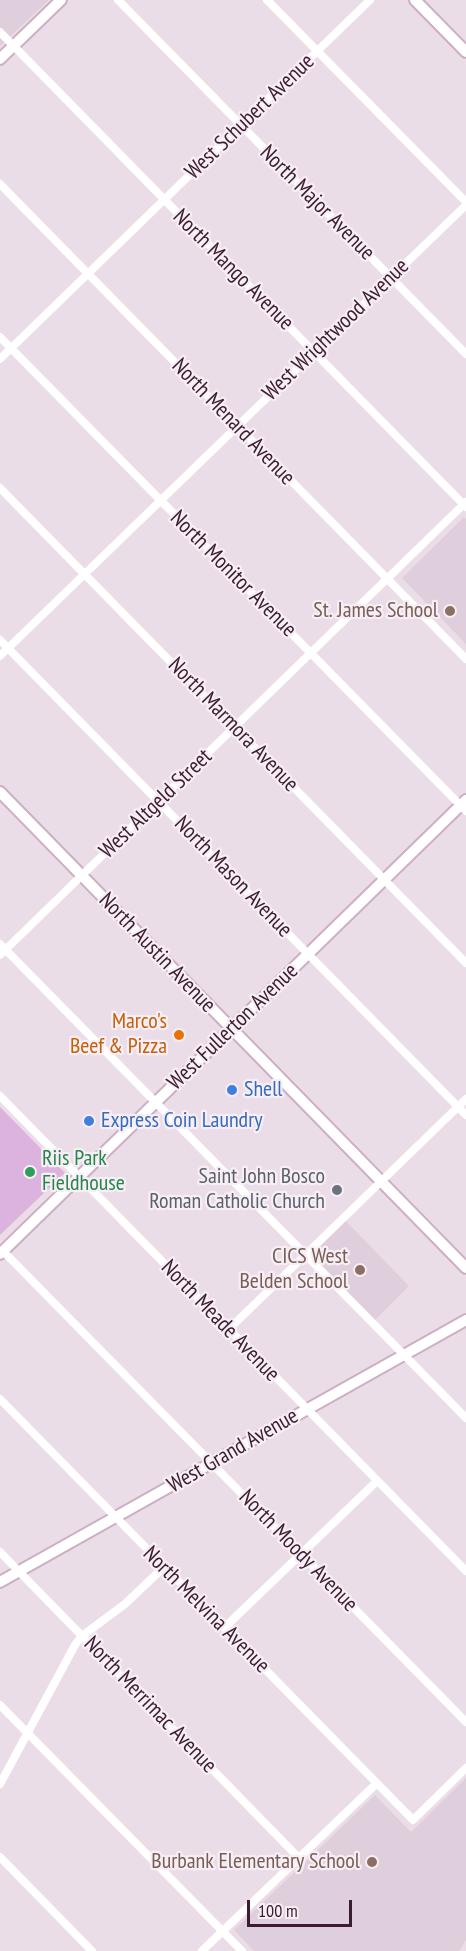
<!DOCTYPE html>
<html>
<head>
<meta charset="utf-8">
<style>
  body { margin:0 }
  #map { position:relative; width:466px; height:1951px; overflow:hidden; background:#ebdde8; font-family:"PT Sans Narrow",sans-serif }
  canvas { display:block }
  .scale { position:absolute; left:247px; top:1900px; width:105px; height:27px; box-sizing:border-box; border:3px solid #3c1d30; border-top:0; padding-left:8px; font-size:18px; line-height:21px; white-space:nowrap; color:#3c1d30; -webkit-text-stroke:4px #f7eef6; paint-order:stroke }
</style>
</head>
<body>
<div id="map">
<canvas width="466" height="1951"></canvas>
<div class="scale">100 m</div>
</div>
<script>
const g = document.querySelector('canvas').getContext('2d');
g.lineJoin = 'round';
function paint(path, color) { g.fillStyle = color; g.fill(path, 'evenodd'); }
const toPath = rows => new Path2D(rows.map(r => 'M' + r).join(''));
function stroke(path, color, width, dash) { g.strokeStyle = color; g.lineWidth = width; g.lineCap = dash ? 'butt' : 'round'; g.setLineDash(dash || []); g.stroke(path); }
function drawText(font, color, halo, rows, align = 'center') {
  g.font = font + ' "PT Sans Narrow",sans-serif'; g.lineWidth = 4.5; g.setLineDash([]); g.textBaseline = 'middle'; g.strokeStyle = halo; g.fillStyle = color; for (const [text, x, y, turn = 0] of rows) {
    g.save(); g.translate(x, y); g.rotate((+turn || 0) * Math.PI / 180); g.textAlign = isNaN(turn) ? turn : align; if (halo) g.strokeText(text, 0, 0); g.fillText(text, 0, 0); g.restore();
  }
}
paint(toPath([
  [0,0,49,0,0,46],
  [464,517,466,519,466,644,402,578],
  [345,1220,409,1286,374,1321,310,1255],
  [466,1778,466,1940,459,1951,254,1951,234,1930,375,1795,411,1832]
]), '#dfcedc');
paint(toPath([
  [0,1107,65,1173,0,1235]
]), '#dcb3df');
const secondary = toPath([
  [415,0,466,52],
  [0,59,61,0],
  [0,792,466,1268],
  [0,1254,466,800],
  [0,1582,466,1320]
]);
stroke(secondary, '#ccafc3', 14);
stroke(toPath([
  [118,0,466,354],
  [267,0,466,202],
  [0,32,466,507],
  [0,184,466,659],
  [0,337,466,811],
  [0,359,370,0],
  [0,488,466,963],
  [0,640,466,1115],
  [0,656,466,205],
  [0,944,466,1418],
  [0,955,466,502],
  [0,1096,466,1571],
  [3,1251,466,1722],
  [229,1329,466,1099],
  [0,1399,413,1820,466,1768],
  [0,1552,299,1858],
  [224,1628,377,1481],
  [0,1705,242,1951],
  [0,1784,75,1645,82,1636,125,1604,164,1567],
  [0,1857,92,1951],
  [202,1951,377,1783]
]), '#fff', 8);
stroke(secondary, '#fff', 10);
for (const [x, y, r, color] of [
  [450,611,6,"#8d6e63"],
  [179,1035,6,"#e8710a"],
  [232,1090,6,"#3f7fe0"],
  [89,1121,6,"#3f7fe0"],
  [30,1172,6,"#2e9e5b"],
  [337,1190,6,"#6b7280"],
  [360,1270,6,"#8d6e63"],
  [372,1862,6,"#8d6e63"]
]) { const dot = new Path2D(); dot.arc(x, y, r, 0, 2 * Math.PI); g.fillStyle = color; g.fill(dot); stroke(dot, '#f7eef6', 2); }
drawText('22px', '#3c1d30', '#f7eef6', [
  ["West Schubert Avenue",250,117,-44],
  ["North Major Avenue",317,203,45],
  ["North Mango Avenue",233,270,45],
  ["West Wrightwood Avenue",336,330,-44],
  ["North Menard Avenue",233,422,46],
  ["North Monitor Avenue",233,574,45],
  ["North Marmora Avenue",233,725,46],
  ["West Altgeld Street",156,804,-44],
  ["North Mason Avenue",233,877,46],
  ["North Austin Avenue",157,953,46],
  ["West Fullerton Avenue",233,1027,-44],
  ["North Meade Avenue",220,1321,46],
  ["West Grand Avenue",233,1451,-30],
  ["North Moody Avenue",298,1551,46],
  ["North Melvina Avenue",206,1610,45],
  ["North Merrimac Avenue",150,1705,46]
]);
drawText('22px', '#785e54', '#f7eef6', [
  ["St. James School",438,611],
  ["CICS West",348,1257],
  ["Belden School",348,1282],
  ["Burbank Elementary School",360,1862]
], 'right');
drawText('22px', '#c56008', '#f7eef6', [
  ["Marco's",167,1022],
  ["Beef & Pizza",167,1047]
], 'right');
drawText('22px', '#366cbe', '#f7eef6', [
  ["Shell",244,1090],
  ["Express Coin Laundry",101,1121]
], 'left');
drawText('22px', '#27864d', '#f7eef6', [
  ["Riis Park",42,1159],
  ["Fieldhouse",42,1184]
], 'left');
drawText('22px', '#5b616d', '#f7eef6', [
  ["Saint John Bosco",325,1177],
  ["Roman Catholic Church",325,1202]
], 'right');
</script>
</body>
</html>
